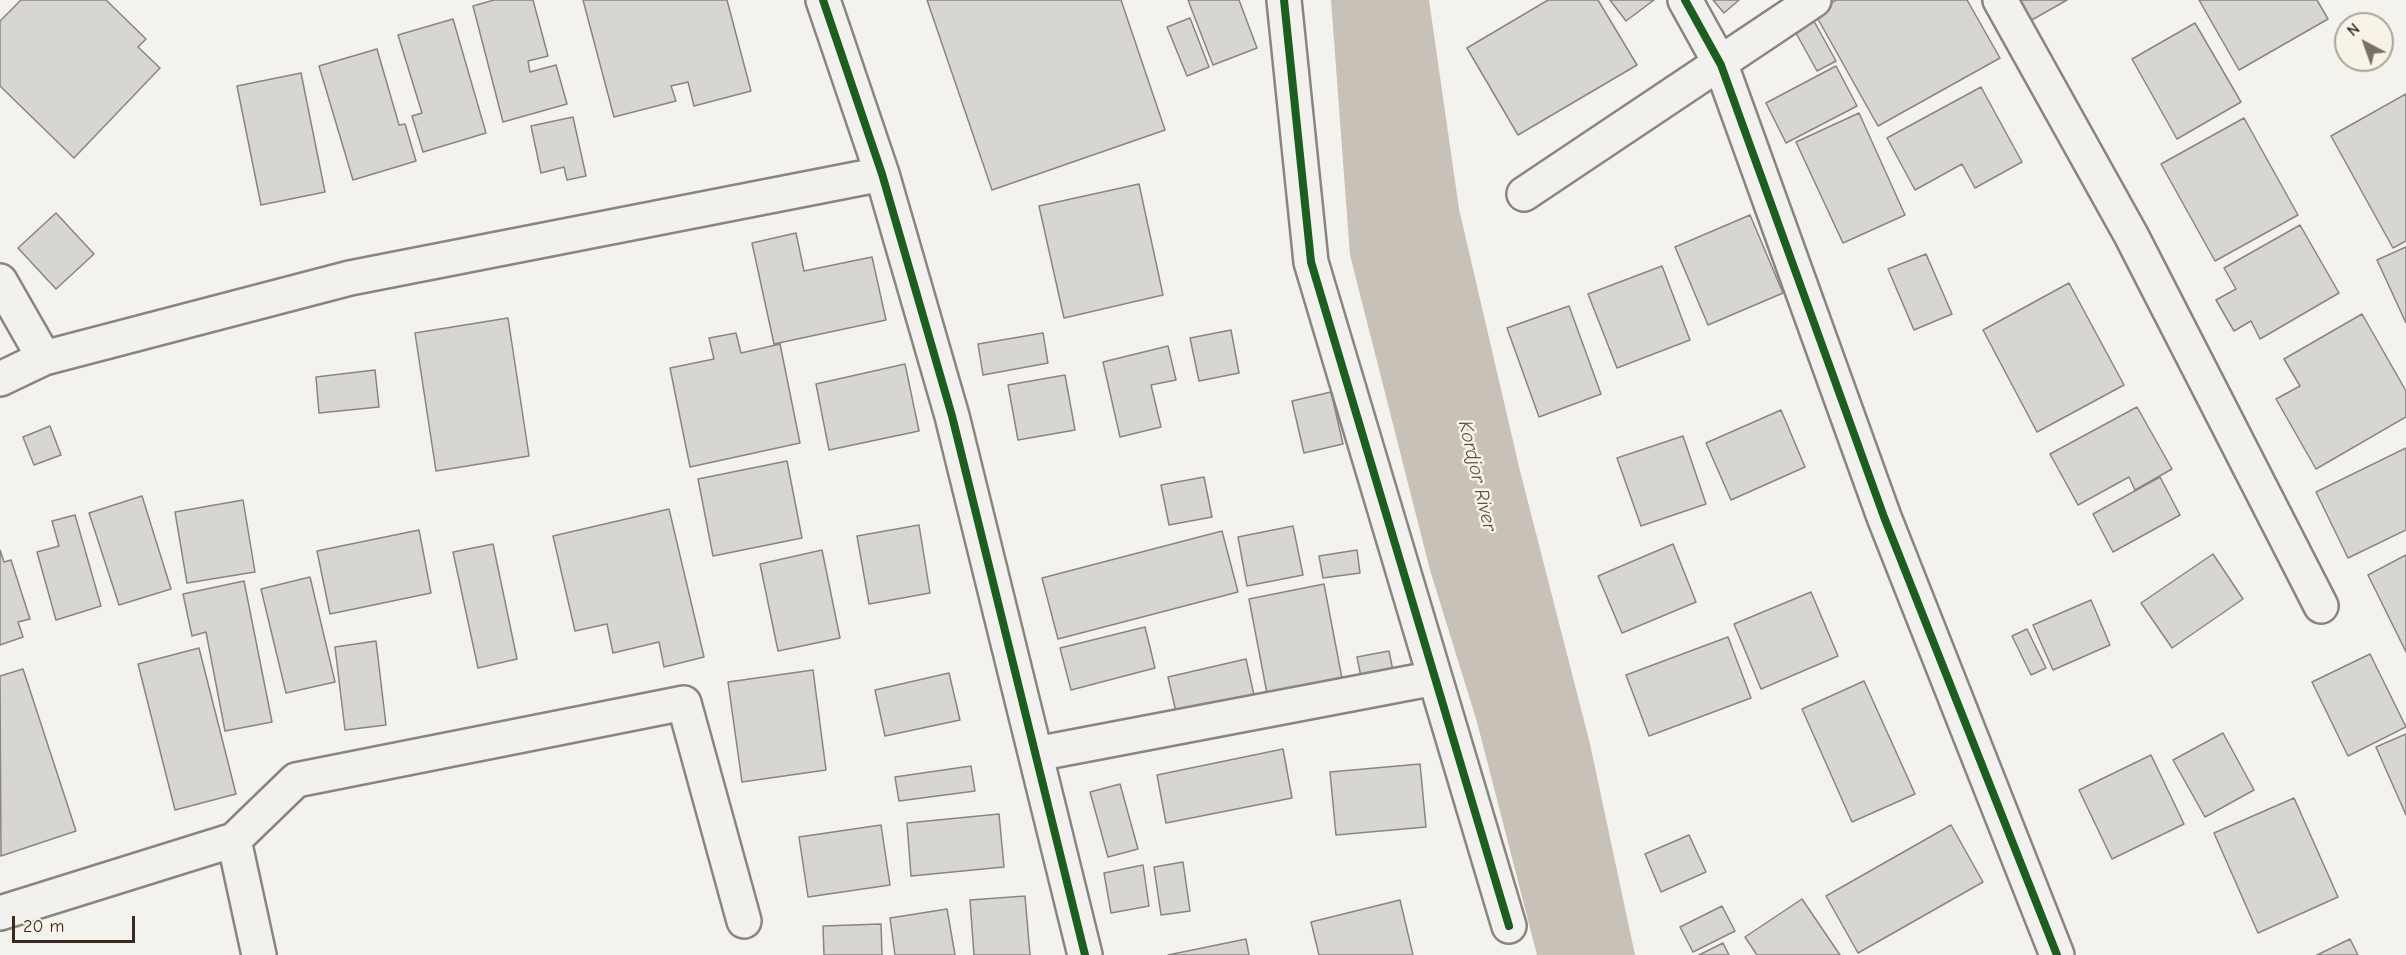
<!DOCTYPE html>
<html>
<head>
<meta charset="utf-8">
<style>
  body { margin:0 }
  #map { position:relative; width:2406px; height:955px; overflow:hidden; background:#f4f2ec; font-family:"Comic Neue",sans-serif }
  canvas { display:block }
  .north { position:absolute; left:2334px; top:12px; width:60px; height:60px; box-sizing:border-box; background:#f7f3e8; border:2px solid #aca397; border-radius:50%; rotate:319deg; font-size:16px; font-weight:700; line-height:24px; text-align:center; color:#3b2a1e }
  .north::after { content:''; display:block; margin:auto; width:21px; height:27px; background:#7c7066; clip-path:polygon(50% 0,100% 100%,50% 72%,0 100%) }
  .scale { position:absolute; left:12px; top:916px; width:123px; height:27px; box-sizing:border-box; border:3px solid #3b2a1e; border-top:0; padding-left:8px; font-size:18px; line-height:21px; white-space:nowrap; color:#3b2a1e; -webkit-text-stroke:4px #f7f3e8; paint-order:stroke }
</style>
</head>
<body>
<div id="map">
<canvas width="2406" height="955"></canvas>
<div class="north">N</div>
<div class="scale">20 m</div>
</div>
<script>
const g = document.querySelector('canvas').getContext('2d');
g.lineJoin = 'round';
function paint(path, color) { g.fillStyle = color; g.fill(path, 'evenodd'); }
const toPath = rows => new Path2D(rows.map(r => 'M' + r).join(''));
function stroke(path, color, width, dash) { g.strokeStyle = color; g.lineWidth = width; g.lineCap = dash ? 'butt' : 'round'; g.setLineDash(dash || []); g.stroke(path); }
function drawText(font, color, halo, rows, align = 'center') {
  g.font = font + ' "Comic Neue",sans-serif'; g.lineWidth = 5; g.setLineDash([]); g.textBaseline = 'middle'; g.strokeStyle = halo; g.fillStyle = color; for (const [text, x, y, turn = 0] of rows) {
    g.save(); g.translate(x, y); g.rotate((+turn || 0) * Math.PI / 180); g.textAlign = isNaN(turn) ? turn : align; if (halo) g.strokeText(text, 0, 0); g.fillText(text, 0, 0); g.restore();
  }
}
paint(toPath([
  [1331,0,1429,0,1459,209,1520,471,1590,744,1635,955,1537,955,1477,722,1430,570,1350,255]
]), '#c7c1b7');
const building = toPath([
  [21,0,106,0,146,39,138,47,160,68,74,158,0,86,0,21,21,0],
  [494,0,533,0,548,56,528,61,530,72,556,65,567,104,503,122,473,6,494,0],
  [583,0,727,0,751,91,694,106,688,82,671,86,676,101,614,117,583,0],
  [927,0,1121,0,1165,130,992,190,927,0],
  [1188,0,1239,0,1257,48,1213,65,1188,0],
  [1548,0,1598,0,1637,65,1518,135,1467,48,1548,0],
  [1610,0,1654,0,1626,21,1610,0],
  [1713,0,1739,0,1724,13,1713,0],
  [1836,0,1967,0,2000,58,1878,126,1814,12,1836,0],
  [2019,0,2067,0,2030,21,2019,0],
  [2199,0,2317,0,2328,19,2239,70,2199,0],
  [1810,14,1836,61,1817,71,1791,24,1810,14],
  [1190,18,1209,67,1187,76,1167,27,1190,18],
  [453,19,486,133,423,152,412,116,422,113,398,35,453,19],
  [2195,23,2241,102,2177,139,2132,59,2195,23],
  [377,49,399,125,405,124,416,161,353,180,319,66,377,49],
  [1836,66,1857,106,1786,143,1766,103,1836,66],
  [301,73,325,192,261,205,237,86,301,73],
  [1981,87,2022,162,1975,188,1962,164,1915,190,1887,138,1981,87],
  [2406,94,2406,241,2393,248,2331,136,2406,94],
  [1859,113,1905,215,1843,243,1796,142,1859,113],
  [573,117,586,176,567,180,564,167,541,173,531,126,573,117],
  [2244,118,2298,215,2215,261,2161,164,2244,118],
  [1139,184,1163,295,1064,318,1039,206,1139,184],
  [56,213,94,254,56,289,18,248,56,213],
  [1750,215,1783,293,1708,325,1675,247,1750,215],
  [2300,225,2339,293,2260,339,2251,321,2234,331,2216,300,2236,289,2224,268,2300,225],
  [796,233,804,271,872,257,886,320,774,344,752,243,796,233],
  [2406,247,2406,323,2377,260,2406,247],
  [1926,254,1952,314,1914,330,1888,269,1926,254],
  [1662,266,1690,340,1617,368,1588,294,1662,266],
  [2069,283,2124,385,2037,432,1983,330,2069,283],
  [1569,306,1601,394,1539,417,1507,328,1569,306],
  [2362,314,2406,391,2406,417,2316,469,2276,399,2300,386,2284,359,2362,314],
  [508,318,529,456,436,471,415,333,508,318],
  [1231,330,1239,373,1199,381,1190,338,1231,330],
  [736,333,741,353,780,344,800,443,690,467,670,368,714,359,709,338,736,333],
  [1043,333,1048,363,983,375,978,344,1043,333],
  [1168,346,1176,380,1151,385,1161,427,1120,437,1103,362,1168,346],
  [905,364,919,431,829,450,816,384,905,364],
  [375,370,379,407,319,413,316,377,375,370],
  [1065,375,1075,430,1018,440,1008,385,1065,375],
  [1331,392,1343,444,1304,453,1292,401,1331,392],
  [2137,407,2172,469,2135,490,2129,477,2078,505,2050,454,2137,407],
  [1781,410,1805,467,1731,500,1706,443,1781,410],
  [50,426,61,455,34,465,23,437,50,426],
  [1683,436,1706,504,1641,526,1617,458,1683,436],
  [2406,448,2406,530,2348,558,2316,492,2406,448],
  [787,461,802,538,713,556,698,479,787,461],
  [1204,477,1212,517,1169,525,1161,485,1204,477],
  [2160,477,2180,515,2113,552,2093,514,2160,477],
  [142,496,171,589,119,605,89,513,142,496],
  [243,500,255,572,187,583,175,512,243,500],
  [669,509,704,657,664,667,659,642,613,653,607,624,575,631,553,536,669,509],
  [75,515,101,606,56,620,37,552,59,546,52,521,75,515],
  [919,525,930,593,869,604,857,536,919,525],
  [1293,526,1303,575,1247,586,1238,537,1293,526],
  [419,530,431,593,330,614,317,551,419,530],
  [1222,531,1238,592,1058,639,1042,578,1222,531],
  [493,544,517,659,478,668,453,552,493,544],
  [1673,544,1696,602,1622,633,1598,576,1673,544],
  [0,550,4,562,11,560,30,619,18,622,23,637,0,645,0,550],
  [822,550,840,638,778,651,760,564,822,550],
  [1357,550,1360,573,1323,578,1319,556,1357,550],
  [2213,554,2243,599,2172,648,2141,603,2213,554],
  [2406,555,2406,652,2368,575,2406,555],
  [310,577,335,682,286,693,261,589,310,577],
  [244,581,272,722,225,731,206,632,192,636,183,594,244,581],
  [1324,584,1344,689,1269,704,1249,599,1324,584],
  [1811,592,1838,656,1761,689,1734,624,1811,592],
  [2091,600,2110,645,2053,670,2033,625,2091,600],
  [1145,627,1155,668,1071,690,1060,648,1145,627],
  [2027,629,2046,668,2031,675,2012,636,2027,629],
  [1728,637,1751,698,1649,736,1626,675,1728,637],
  [376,641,386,725,345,730,335,647,376,641],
  [199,648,236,794,175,810,138,664,199,648],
  [1389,651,1395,681,1363,687,1357,657,1389,651],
  [2370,654,2406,727,2348,756,2312,682,2370,654],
  [1246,659,1256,704,1178,721,1168,677,1246,659],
  [23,669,76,831,1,856,0,676,23,669],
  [813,670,826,770,742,782,728,682,813,670],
  [949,673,960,720,885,736,875,690,949,673],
  [1864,681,1915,794,1852,822,1802,709,1864,681],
  [2223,733,2254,790,2205,817,2173,760,2223,733],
  [2406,734,2406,815,2376,747,2406,734],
  [1283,749,1292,798,1166,823,1157,775,1283,749],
  [2151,755,2184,824,2112,859,2079,790,2151,755],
  [1420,764,1426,827,1336,835,1330,772,1420,764],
  [971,766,975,791,899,801,895,777,971,766],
  [1120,784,1138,849,1108,857,1090,792,1120,784],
  [2294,798,2338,897,2258,933,2214,833,2294,798],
  [999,814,1004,867,911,876,907,823,999,814],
  [881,825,890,885,808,897,799,837,881,825],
  [1951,825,1983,882,1858,953,1826,896,1951,825],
  [1689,835,1706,872,1661,892,1645,854,1689,835],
  [1183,862,1190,911,1161,915,1154,867,1183,862],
  [1143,865,1149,906,1111,913,1104,873,1143,865],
  [1025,896,1030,955,974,955,970,900,1025,896],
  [1802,899,1840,955,1757,955,1745,937,1802,899],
  [1400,900,1413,955,1319,955,1311,922,1400,900],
  [1722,906,1735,931,1693,952,1680,927,1722,906],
  [947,909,955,955,895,955,890,918,947,909],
  [881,924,882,955,824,955,823,926,881,924],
  [1246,939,1249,955,1168,955,1246,939],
  [2350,939,2358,955,2317,955,2350,939],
  [1723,943,1729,955,1699,955,1723,943]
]);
paint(building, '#d8d6d2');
stroke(building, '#898580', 1.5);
const street = toPath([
  [823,0,882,174,952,416,1085,955],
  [1284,0,1311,262,1509,926],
  [1685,0,1721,65,1884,517,2057,955],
  [2000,0,2131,235,2321,606],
  [1524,194,1814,0],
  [0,281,44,358],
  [0,379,44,358,350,278,882,174],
  [1036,754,1435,678],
  [234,840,259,955],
  [0,913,234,840,296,780,684,703,744,921]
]);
stroke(street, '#898580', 38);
stroke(street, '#f2f1ed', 33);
stroke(toPath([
  [823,0,882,174,952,416,1085,955],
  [1284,0,1311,262,1509,926],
  [1685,0,1721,65,1884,517,2057,955]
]), '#1b5e20', 8);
drawText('italic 20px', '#5f5145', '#f7f3e8', [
  ["Kordjor River",1477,476,77]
]);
</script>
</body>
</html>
